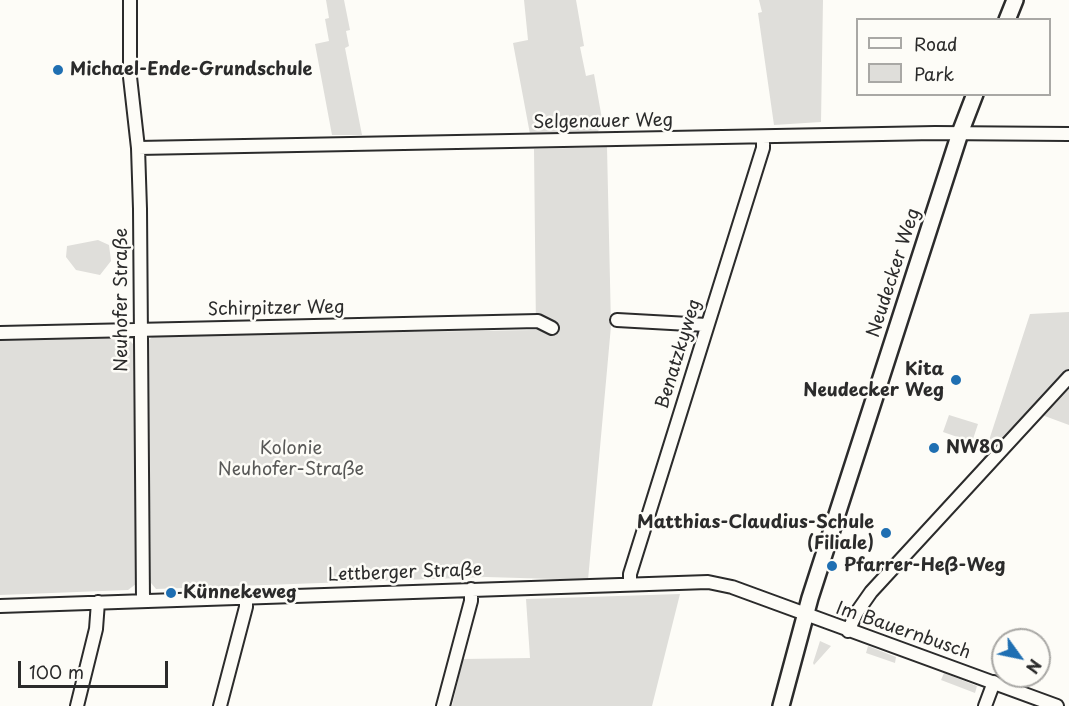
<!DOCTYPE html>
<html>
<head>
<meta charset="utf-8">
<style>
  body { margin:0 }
  #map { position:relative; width:1069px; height:706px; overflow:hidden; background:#fdfcf7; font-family:"Playpen Sans",sans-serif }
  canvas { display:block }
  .legend { position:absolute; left:856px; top:18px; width:195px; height:78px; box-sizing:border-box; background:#fdfcf7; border:2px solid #a9a8a5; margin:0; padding:8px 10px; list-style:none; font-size:18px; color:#2b2b2b }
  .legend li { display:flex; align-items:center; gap:12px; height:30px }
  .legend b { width:30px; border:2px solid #a9a8a5 }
  .north { position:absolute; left:991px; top:628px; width:60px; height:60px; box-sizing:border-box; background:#fdfcf7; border:2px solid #a9a8a5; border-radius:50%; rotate:123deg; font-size:16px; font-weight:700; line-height:24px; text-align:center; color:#2b2b2b }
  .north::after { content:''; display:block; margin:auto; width:21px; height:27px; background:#1f6fb2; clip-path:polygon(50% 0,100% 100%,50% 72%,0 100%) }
  .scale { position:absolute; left:18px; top:661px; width:150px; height:27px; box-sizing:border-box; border:3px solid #2b2b2b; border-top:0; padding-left:8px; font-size:18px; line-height:21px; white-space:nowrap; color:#2b2b2b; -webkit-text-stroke:4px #fdfcf7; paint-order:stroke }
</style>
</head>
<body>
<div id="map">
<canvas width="1069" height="706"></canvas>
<ul class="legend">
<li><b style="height:8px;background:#fdfcf7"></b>Road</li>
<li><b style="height:16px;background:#dfdeda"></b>Park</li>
</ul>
<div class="north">N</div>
<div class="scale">100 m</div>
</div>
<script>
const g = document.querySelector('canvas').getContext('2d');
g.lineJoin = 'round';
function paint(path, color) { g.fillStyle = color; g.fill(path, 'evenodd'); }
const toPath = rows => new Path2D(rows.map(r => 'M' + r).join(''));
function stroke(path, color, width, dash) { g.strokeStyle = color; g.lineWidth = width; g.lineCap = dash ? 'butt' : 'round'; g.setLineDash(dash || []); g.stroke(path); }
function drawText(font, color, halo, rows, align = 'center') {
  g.font = font + ' "Playpen Sans",sans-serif'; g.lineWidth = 5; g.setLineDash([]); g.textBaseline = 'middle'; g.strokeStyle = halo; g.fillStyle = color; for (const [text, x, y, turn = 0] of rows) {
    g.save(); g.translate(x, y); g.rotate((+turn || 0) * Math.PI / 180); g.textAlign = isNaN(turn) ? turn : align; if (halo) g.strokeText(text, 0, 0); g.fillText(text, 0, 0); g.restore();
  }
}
paint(toPath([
  [326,0,344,0,350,30,346,31,349,46,345,48,362,135,332,135,315,44,329,41,325,19,329,18],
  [524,0,576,0,584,46,580,47,586,76,594,74,602,119,598,132,530,134,513,43,528,40],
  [759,0,823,0,821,122,774,125,758,13,762,12],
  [607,147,611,326,588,580,486,577,156,589,151,583,148,341,153,336,536,330,534,149],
  [98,240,109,245,111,261,100,275,76,270,66,257,67,246],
  [1069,312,1069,369,1036,405,1034,404,1032,409,981,465,1030,314],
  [126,337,133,344,136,584,128,590,0,595,0,339],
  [1069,386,1069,425,1042,415],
  [949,415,978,424,972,442,943,432],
  [680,594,652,706,452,706,463,659,530,658,526,599],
  [820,641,831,646,814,665,813,663],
  [868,646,896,657,895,663,866,653],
  [944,673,977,686,975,693,941,680]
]), '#dfdeda');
const minor = toPath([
  [130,0,130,77,138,148,140,209,143,600],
  [138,148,935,133,1069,134],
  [617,320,707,325],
  [0,333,538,321,552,328],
  [630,583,630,574,763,148,763,137],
  [0,606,708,582,732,587,1057,706],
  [848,631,857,612,871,592,1069,377],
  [77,706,96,629,98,602],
  [220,706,246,607,246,596],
  [443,706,471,601,471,589],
  [985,706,994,682]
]);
const tertiary = toPath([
  [1007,20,1015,0],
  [781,706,810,598,960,133,975,94]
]);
stroke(minor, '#2b2b2b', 16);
stroke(tertiary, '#2b2b2b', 20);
stroke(minor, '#fdfcf7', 12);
stroke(tertiary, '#fdfcf7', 15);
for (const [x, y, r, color] of [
  [58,70,6,"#1f6fb2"],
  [956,380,6,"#1f6fb2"],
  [934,448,6,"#1f6fb2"],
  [886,533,6,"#1f6fb2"],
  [832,566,6,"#1f6fb2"],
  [171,593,6,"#1f6fb2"]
]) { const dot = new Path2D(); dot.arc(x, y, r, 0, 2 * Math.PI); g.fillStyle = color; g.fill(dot); stroke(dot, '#fdfcf7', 2); }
drawText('bold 18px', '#2b2b2b', '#fdfcf7', [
  ["Michael-Ende-Grundschule",70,70],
  ["Kita",944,370,"right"],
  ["Neudecker Weg",944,391,"right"],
  ["NW80",946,448],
  ["Matthias-Claudius-Schule",874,523,"right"],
  ["(Filiale)",874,544,"right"],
  ["Pfarrer-Heß-Weg",844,566],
  ["Künnekeweg",183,593]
], 'left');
drawText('18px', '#2b2b2b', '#fdfcf7', [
  ["Selgenauer Weg",603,122,-1],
  ["Neudecker Weg",894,273,-72],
  ["Neuhofer Straße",122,300,-90],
  ["Schirpitzer Weg",276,309,-1],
  ["Benatzkyweg",679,354,-73],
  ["Lettberger Straße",405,573,-2],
  ["Im Bauernbusch",903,631,19]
]);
drawText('18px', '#585857', '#fdfcf7', [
  ["Kolonie",291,449],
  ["Neuhofer-Straße",291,470]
]);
</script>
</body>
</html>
